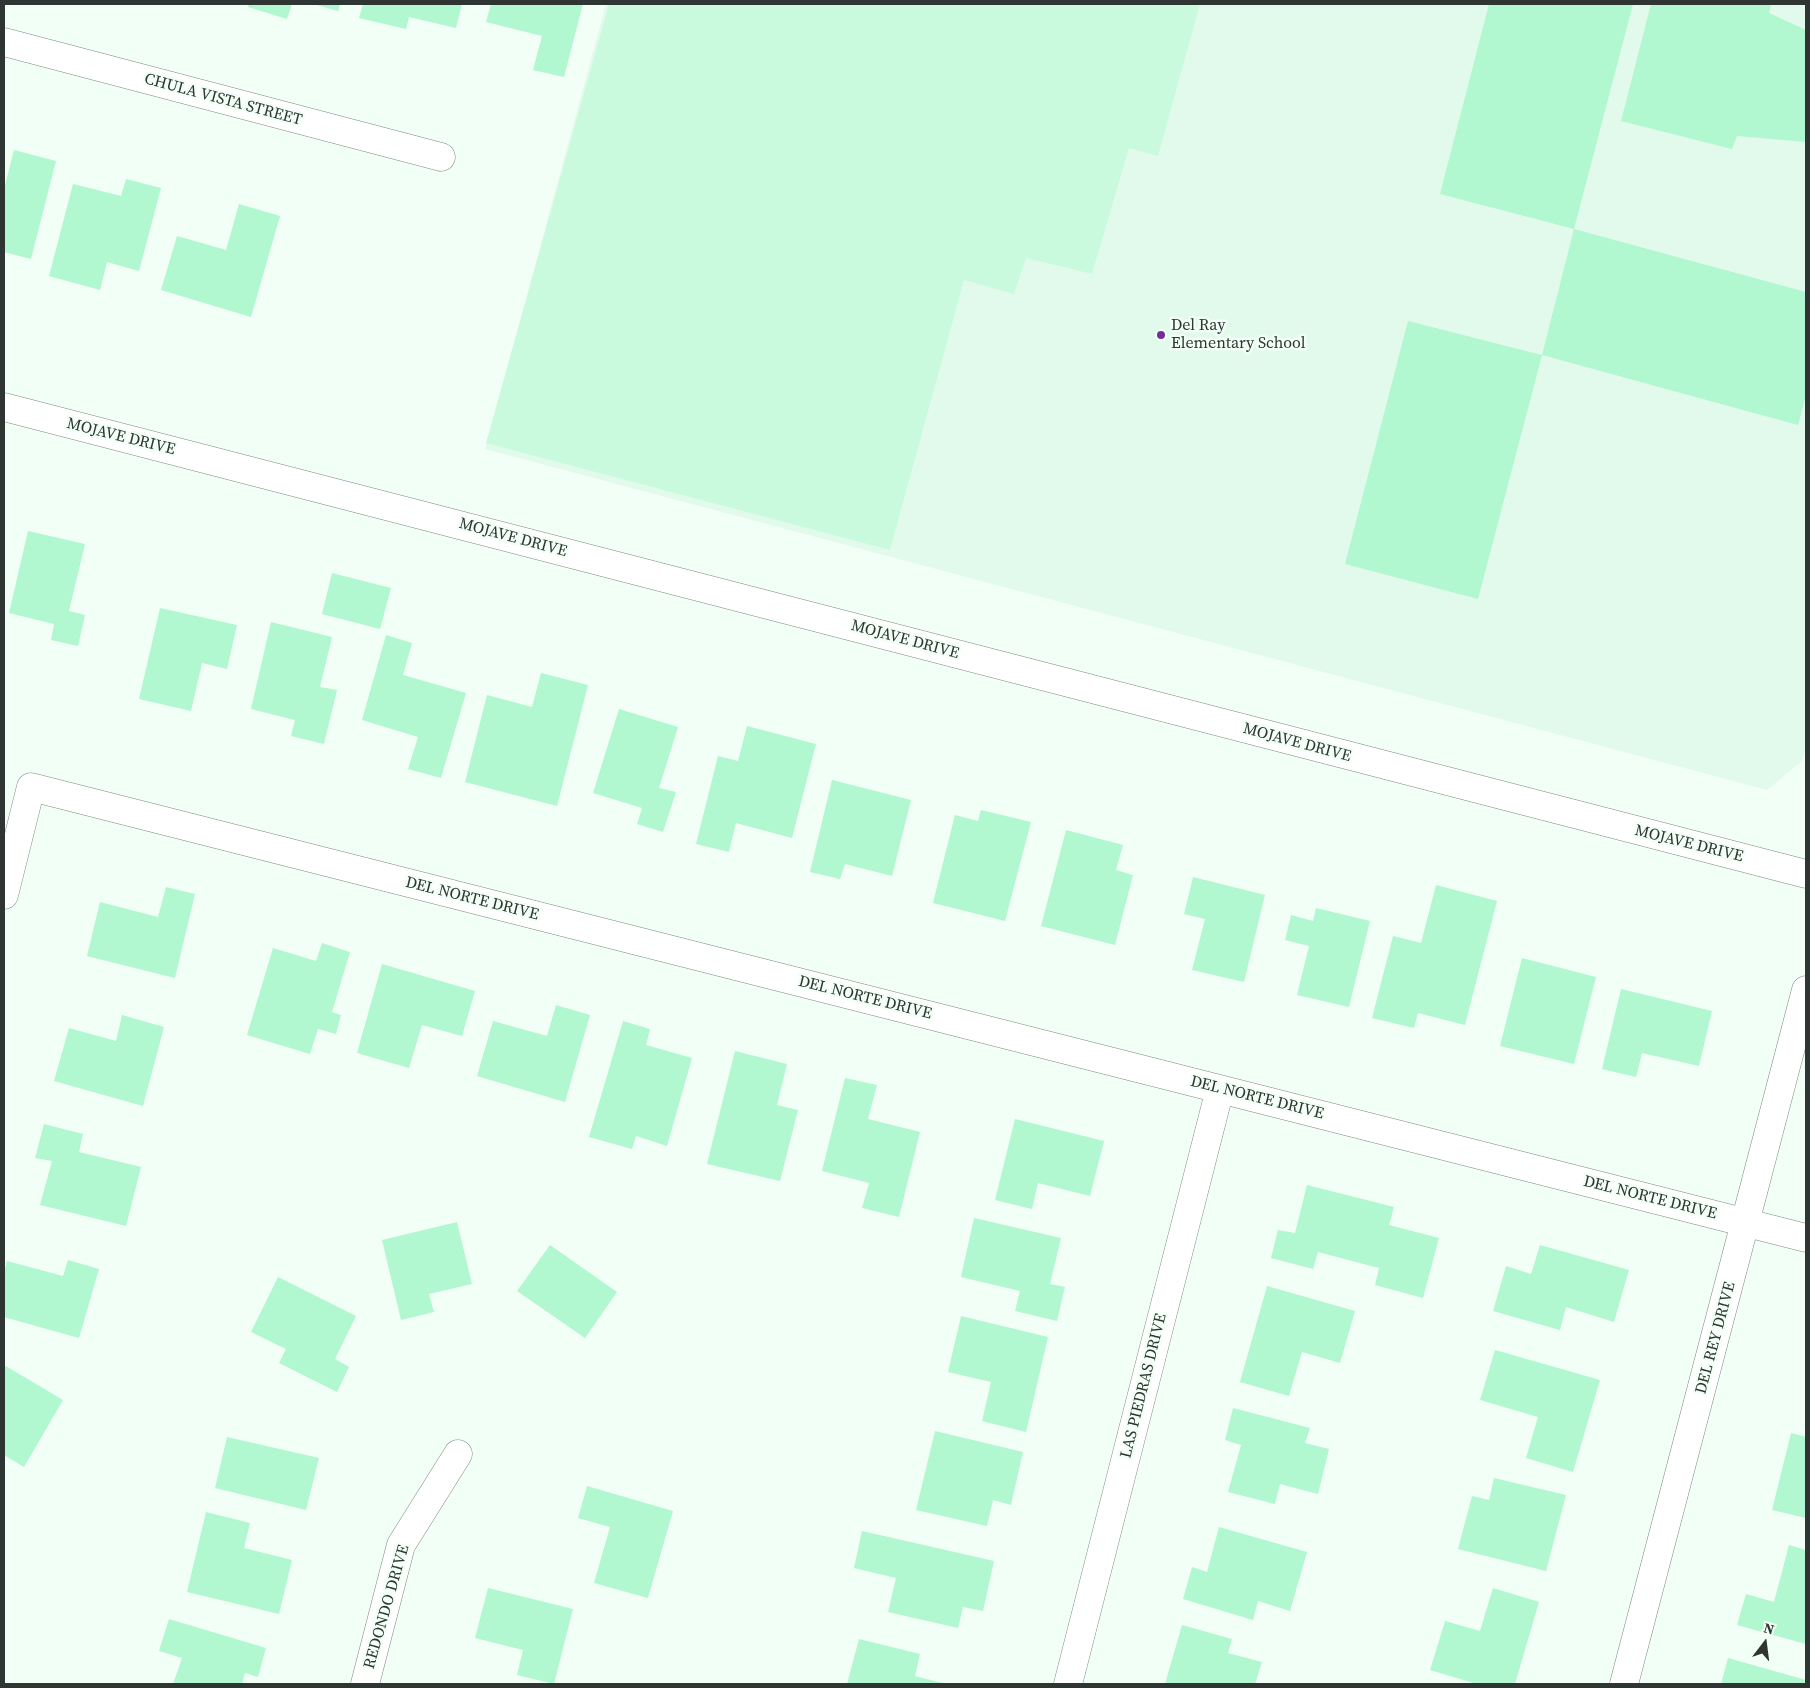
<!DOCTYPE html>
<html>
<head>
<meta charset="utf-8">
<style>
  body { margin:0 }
  #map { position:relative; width:1810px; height:1688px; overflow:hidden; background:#f2fff7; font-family:"Source Serif 4",serif }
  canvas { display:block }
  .frame { position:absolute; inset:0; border:5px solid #2f3532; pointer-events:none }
  .north { position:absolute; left:1740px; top:1618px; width:50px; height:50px; -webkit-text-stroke:4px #f2fff7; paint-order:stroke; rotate:15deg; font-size:14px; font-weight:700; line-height:20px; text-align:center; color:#2f3532 }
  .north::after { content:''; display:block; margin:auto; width:18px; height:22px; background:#2f3532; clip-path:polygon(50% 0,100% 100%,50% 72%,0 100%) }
</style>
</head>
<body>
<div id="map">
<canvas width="1810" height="1688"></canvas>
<div class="frame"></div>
<div class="north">N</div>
</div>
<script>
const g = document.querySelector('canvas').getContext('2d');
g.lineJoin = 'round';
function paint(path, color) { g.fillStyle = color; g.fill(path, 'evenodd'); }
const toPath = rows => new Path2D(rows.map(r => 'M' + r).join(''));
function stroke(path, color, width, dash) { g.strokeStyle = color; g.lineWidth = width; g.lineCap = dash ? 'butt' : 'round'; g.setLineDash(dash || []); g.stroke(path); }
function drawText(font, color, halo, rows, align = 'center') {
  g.font = font + ' "Source Serif 4",serif'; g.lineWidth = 5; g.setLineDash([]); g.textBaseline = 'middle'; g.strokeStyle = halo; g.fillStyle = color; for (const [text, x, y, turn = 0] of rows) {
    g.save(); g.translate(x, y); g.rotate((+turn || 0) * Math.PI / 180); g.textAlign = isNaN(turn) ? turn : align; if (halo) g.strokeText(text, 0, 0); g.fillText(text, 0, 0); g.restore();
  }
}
paint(toPath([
  [606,4,1806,4,1806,745,1802,761,1767,790,485,449]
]), '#e2faec');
paint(toPath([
  [609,4,1200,4,1158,156,1129,148,1092,274,1026,258,1014,294,964,280,890,550,486,443]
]), '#cafade');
paint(toPath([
  [249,4,292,4,287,19,248,7],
  [313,4,340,4,338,11],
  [363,4,462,4,456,28,409,17,406,29,359,18],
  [491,4,583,4,564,77,533,70,542,36,486,22],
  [1489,4,1633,4,1574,229,1440,194],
  [1651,4,1771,4,1769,13,1806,30,1806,142,1737,136,1732,149,1621,121],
  [14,150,56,161,31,259,4,252,4,189],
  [126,179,161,188,139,271,107,262,100,290,49,276,73,184,121,196],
  [239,204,280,216,251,317,161,290,177,236,226,250],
  [1574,229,1806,292,1806,395,1798,425,1542,355],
  [1408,321,1542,355,1478,599,1345,564],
  [28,531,85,544,69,611,85,615,78,646,51,640,54,624,9,613],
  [332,573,391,588,380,629,322,614],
  [160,608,237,625,227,669,202,663,191,711,139,699],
  [271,622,332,637,320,687,337,690,324,744,291,736,295,720,251,709],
  [386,635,412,643,403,675,466,693,441,778,408,769,418,737,362,720],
  [541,673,588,685,557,806,465,782,487,695,532,707],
  [619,709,678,727,659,788,676,792,663,832,637,824,642,808,593,793],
  [747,726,816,744,792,838,736,823,729,852,696,844,718,756,738,761],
  [832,780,911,800,892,876,845,864,840,879,810,872],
  [981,810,1031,822,1005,921,933,903,955,815,978,821],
  [1066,830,1123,845,1116,870,1133,875,1115,945,1041,926],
  [1193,877,1265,895,1244,982,1192,970,1205,919,1184,914],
  [1436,885,1497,901,1465,1025,1418,1013,1414,1028,1372,1018,1393,936,1421,943],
  [166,887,195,894,175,978,87,956,100,902,158,917],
  [1316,908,1370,921,1349,1007,1297,995,1309,946,1285,940,1291,915,1313,921],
  [322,943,350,952,332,1012,341,1015,336,1034,318,1029,310,1054,247,1035,273,948,316,961],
  [1522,958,1596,977,1574,1064,1500,1046],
  [382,964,475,991,462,1036,422,1025,409,1068,357,1053],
  [1621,989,1712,1011,1699,1066,1642,1053,1636,1077,1602,1069],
  [556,1005,590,1015,565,1102,477,1076,493,1021,547,1036],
  [122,1015,164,1027,143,1106,54,1081,69,1028,116,1041],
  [623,1021,650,1029,646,1045,692,1058,667,1146,636,1136,632,1149,589,1137],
  [735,1051,787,1064,777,1105,798,1110,780,1181,707,1164],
  [845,1078,877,1085,868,1119,920,1132,899,1217,862,1208,869,1183,822,1171],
  [1015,1119,1104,1141,1090,1196,1038,1183,1032,1209,995,1200],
  [44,1124,83,1134,79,1152,141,1167,126,1226,40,1205,52,1161,35,1158],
  [1307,1185,1394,1207,1389,1225,1439,1238,1423,1298,1375,1285,1379,1268,1318,1252,1313,1269,1271,1258,1278,1230,1295,1233],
  [974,1218,1061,1238,1050,1284,1065,1287,1057,1321,1015,1311,1020,1291,961,1277],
  [457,1222,472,1284,429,1294,434,1312,401,1320,382,1240],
  [550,1245,617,1292,585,1338,517,1291],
  [1540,1245,1629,1270,1614,1322,1566,1307,1560,1330,1493,1311,1506,1266,1531,1274],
  [68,1260,99,1269,79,1338,4,1317,4,1272,7,1261,63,1276],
  [278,1277,356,1316,335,1359,349,1367,337,1392,279,1363,286,1349,251,1332],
  [1267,1286,1355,1311,1340,1363,1302,1352,1289,1396,1240,1382],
  [961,1316,1048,1337,1026,1432,982,1421,991,1382,948,1372],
  [1495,1350,1600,1380,1573,1472,1526,1458,1538,1417,1480,1400],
  [4,1365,63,1400,24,1467,4,1455],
  [1233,1408,1310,1428,1305,1443,1329,1449,1318,1494,1280,1484,1275,1504,1228,1492,1241,1445,1225,1440],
  [935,1431,1023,1452,1011,1505,993,1500,987,1526,916,1510],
  [1791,1433,1806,1437,1806,1518,1772,1510],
  [227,1437,319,1458,306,1510,215,1488],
  [1494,1478,1566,1495,1546,1571,1458,1549,1472,1496,1489,1500],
  [587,1486,673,1511,648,1598,594,1583,610,1527,578,1518],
  [206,1512,250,1523,244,1548,292,1560,279,1614,187,1592],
  [1219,1527,1307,1552,1290,1611,1258,1601,1253,1620,1183,1599,1192,1567,1207,1572],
  [862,1531,994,1561,983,1611,963,1607,958,1628,888,1612,896,1578,854,1568],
  [1789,1545,1806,1550,1806,1644,1737,1625,1746,1594,1774,1602],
  [488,1588,573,1609,554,1684,517,1675,523,1650,475,1638],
  [1493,1588,1539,1602,1515,1684,1477,1684,1430,1670,1445,1621,1480,1631],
  [169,1619,266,1648,258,1677,245,1673,242,1684,173,1684,182,1658,159,1651],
  [1182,1625,1232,1639,1228,1653,1262,1662,1255,1684,1165,1684],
  [859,1639,920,1654,915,1676,946,1684,847,1684],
  [1728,1658,1806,1680,1806,1684,1721,1684]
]), '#b1f7cf');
const minor = toPath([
  [4,42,441,157],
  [4,895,31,787,1806,1238],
  [365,1684,401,1545,458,1454],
  [1068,1684,1220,1089],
  [1624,1684,1806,990]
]);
const major = toPath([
  [4,407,1806,874]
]);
stroke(minor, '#7d8b82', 29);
stroke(major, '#7d8b82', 29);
stroke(minor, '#fff', 28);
stroke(major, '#fff', 28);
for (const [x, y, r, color] of [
  [1161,335,5,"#732b9f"]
]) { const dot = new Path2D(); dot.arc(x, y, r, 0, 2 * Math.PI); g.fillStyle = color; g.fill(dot); stroke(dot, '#f2fff7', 2); }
drawText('16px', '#2f3532', '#f2fff7', [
  ["CHULA VISTA STREET",223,100,15],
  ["MOJAVE DRIVE",121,437,14],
  ["MOJAVE DRIVE",513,538,15],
  ["MOJAVE DRIVE",905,640,15],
  ["MOJAVE DRIVE",1297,743,15],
  ["MOJAVE DRIVE",1689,844,14],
  ["DEL NORTE DRIVE",472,899,14],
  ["DEL NORTE DRIVE",865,998,14],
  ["DEL NORTE DRIVE",1257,1098,14],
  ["DEL NORTE DRIVE",1650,1198,14],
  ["DEL REY DRIVE",1716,1338,-75],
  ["LAS PIEDRAS DRIVE",1144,1386,-76],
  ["REDONDO DRIVE",387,1607,-74]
]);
drawText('16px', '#2f3532', '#f2fff7', [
  ["Del Ray",1171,326],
  ["Elementary School",1171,344]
], 'left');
</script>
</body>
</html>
